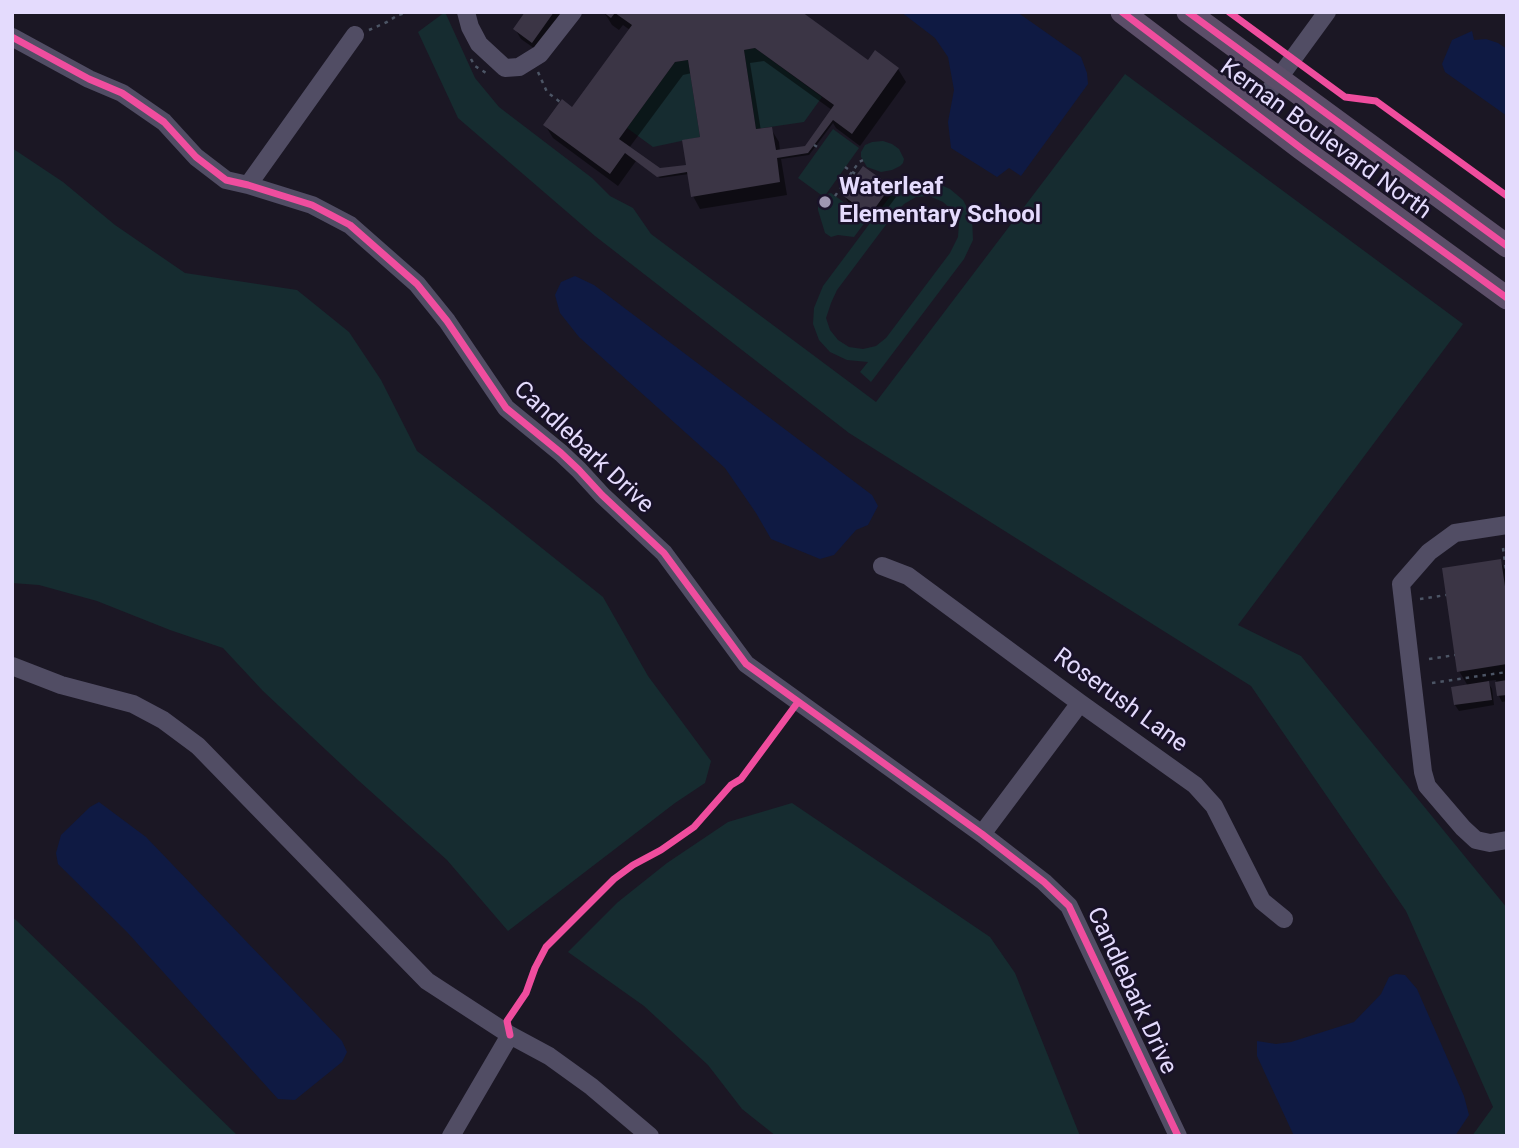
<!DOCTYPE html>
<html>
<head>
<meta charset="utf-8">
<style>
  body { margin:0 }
  #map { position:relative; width:1519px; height:1148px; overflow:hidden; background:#1b1724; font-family:Roboto,sans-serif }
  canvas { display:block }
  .frame { position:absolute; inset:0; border:14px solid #e4dbfd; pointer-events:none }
</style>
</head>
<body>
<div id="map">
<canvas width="1519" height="1148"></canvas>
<div class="frame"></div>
</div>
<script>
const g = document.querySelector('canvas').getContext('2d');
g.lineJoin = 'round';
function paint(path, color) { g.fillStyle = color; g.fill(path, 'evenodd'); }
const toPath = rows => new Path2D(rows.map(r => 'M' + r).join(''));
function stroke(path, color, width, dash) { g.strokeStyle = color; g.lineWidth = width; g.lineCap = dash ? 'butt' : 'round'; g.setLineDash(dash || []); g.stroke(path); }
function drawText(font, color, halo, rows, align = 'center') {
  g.font = font + ' Roboto,sans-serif'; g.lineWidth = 5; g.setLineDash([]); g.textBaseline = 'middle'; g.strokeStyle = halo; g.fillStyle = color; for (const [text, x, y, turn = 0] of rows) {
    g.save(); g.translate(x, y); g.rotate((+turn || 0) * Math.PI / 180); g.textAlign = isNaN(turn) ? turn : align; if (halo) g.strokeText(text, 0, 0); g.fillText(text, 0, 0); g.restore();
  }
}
paint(toPath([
  [445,12,475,78,499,107,592,178,610,196,633,208,651,234,876,402,1125,74,1463,324,1238,625,1301,656,1507,908,1507,1136,1472,1136,1493,1107,1406,911,1251,686,849,433,595,236,458,118,418,32],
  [755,48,822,97,804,122,756,129,744,50],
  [688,60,700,137,653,147,627,128,675,62],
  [833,129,859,148,824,197,798,178],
  [883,141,892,144,899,149,904,159,903,163,900,166,892,170,881,172,867,167,861,157,861,152,865,145,872,142],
  [12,148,63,182,115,225,185,273,297,290,349,332,381,380,417,451,488,505,603,597,648,676,711,761,705,783,675,803,508,931,447,860,358,780,263,691,223,648,170,630,97,601,39,585,12,583],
  [917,182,934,182,950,189,963,200,972,217,973,240,964,259,871,382,860,372,868,362,847,360,830,352,819,340,813,324,814,308,823,286,885,203,893,193,904,187],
  [929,196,943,202,953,211,959,223,958,237,950,253,886,338,876,346,863,349,849,347,838,340,830,330,826,318,831,303,837,290,894,214,904,204,916,197],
  [831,193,864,217,866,221,854,237,838,235,831,237,825,233,818,210,818,206,827,194],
  [792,803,990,937,1015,973,1080,1136,776,1136,742,1109,708,1065,644,1006,568,952,618,902,667,863,728,822],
  [12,917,16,920,238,1136,12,1136]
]), '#162c30');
paint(toPath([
  [901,12,1017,12,1081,57,1087,73,1088,84,1021,176,1009,168,997,177,951,148,948,122,954,90,948,57,935,38],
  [1472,31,1474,40,1486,39,1498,43,1507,49,1507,116,1445,72,1442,64,1452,40],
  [575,276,594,285,872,495,878,506,868,525,856,530,834,555,820,559,771,539,756,513,725,468,579,337,560,313,555,295,561,282],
  [99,802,146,837,342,1041,347,1052,342,1062,295,1100,278,1099,127,932,58,864,56,853,61,835,90,807],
  [1396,974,1405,975,1417,989,1464,1096,1469,1115,1455,1136,1294,1136,1257,1056,1257,1041,1276,1044,1291,1042,1354,1022,1381,994,1389,977]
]), '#0f1a43');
paint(toPath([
  [527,12,566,12,538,51,521,39,515,29],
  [604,12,799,12,868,62,898,69,906,82,860,146,836,128,833,123,809,155,781,159,787,195,700,209,693,196,689,174,660,178,636,161,618,186,553,138,545,125,573,110,630,30,623,25,619,30,612,25],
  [764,61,832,110,806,148,780,151,779,142,771,129,761,131,750,63],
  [692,73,702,139,688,167,659,170,629,148,683,75],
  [864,169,890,188,896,197,876,224,850,205,844,195],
  [1500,561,1507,573,1507,701,1502,702,1499,696,1496,680,1487,681,1492,689,1494,705,1459,711,1455,705,1453,689,1468,686,1459,671]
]), '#0007');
paint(toPath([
  [525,12,554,12,532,43,513,29],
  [603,12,802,12,868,60,875,50,899,68,852,134,833,120,808,153,777,158,780,182,691,197,687,172,657,177,625,153,610,174,543,125,562,99,572,107,632,25,615,13,611,18],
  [755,48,834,105,805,146,776,150,772,127,756,129,744,50],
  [688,60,700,137,682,140,686,165,660,168,619,139,675,62],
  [863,166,891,186,870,215,842,195],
  [1501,559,1507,600,1507,664,1457,672,1442,568],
  [1507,680,1507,695,1497,696,1495,682],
  [1489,681,1492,700,1454,705,1451,687]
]), '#3b3545');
stroke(toPath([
  [369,30,387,22,398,15,410,12],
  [471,59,475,66,486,73],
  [538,72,547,92,560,102],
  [814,145,819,148],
  [845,167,857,175],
  [835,196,859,162,863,160],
  [1503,548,1507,577],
  [1420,599,1446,595],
  [1429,659,1455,655],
  [1432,683,1507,672]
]), '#4c5565', 2.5, [3.5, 5]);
stroke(toPath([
  [466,12,470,27,479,44,505,68,519,67,540,54,573,12],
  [12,37,89,79,122,93,164,122,196,157,226,180,248,185,312,205,350,225,417,284,447,321,506,408,561,453,579,470,602,495,664,553,746,664,982,834,1044,882,1069,906,1178,1136],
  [1254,112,1327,12],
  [248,185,355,35],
  [1507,525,1455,533,1429,552,1401,584,1423,772,1427,786,1463,828,1476,840,1490,843,1507,840],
  [882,566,908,576,1080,703,1195,785,1214,806,1262,901,1284,919],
  [12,666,61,685,133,704,163,720,198,746,427,981,510,1035,549,1056,592,1087,650,1136],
  [982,834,1080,703],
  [451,1136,510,1035]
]), '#514d64', 18);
stroke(toPath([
  [1122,12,1302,149,1507,298],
  [1188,12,1507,246]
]), '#5b4e68', 23);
stroke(toPath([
  [1122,12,1302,149,1507,298],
  [1188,12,1507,246],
  [1229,12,1345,97,1376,101,1507,196],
  [12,37,89,79,122,93,164,122,196,157,226,180,248,185,312,205,350,225,417,284,447,321,506,408,561,453,579,470,602,495,664,553,746,664,982,834,1044,882,1069,906,1178,1136],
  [510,1035,507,1021,526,993,535,968,546,947,614,879,633,865,661,850,694,827,731,785,741,779,798,702]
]), '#ef4d9e', 7);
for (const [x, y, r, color] of [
  [825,202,7,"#9e96b1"]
]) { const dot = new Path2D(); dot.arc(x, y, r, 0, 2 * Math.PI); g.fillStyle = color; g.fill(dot); stroke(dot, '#191229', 2.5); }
drawText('24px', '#e4dbfd', '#191229', [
  ["Kernan Boulevard North",1325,140,36],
  ["Candlebark Drive",583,448,43],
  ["Roserush Lane",1120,701,36],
  ["Candlebark Drive",1131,991,65]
]);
drawText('bold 24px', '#e4dbfd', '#191229', [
  ["Waterleaf",839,188],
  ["Elementary School",839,216]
], 'left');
</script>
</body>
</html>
